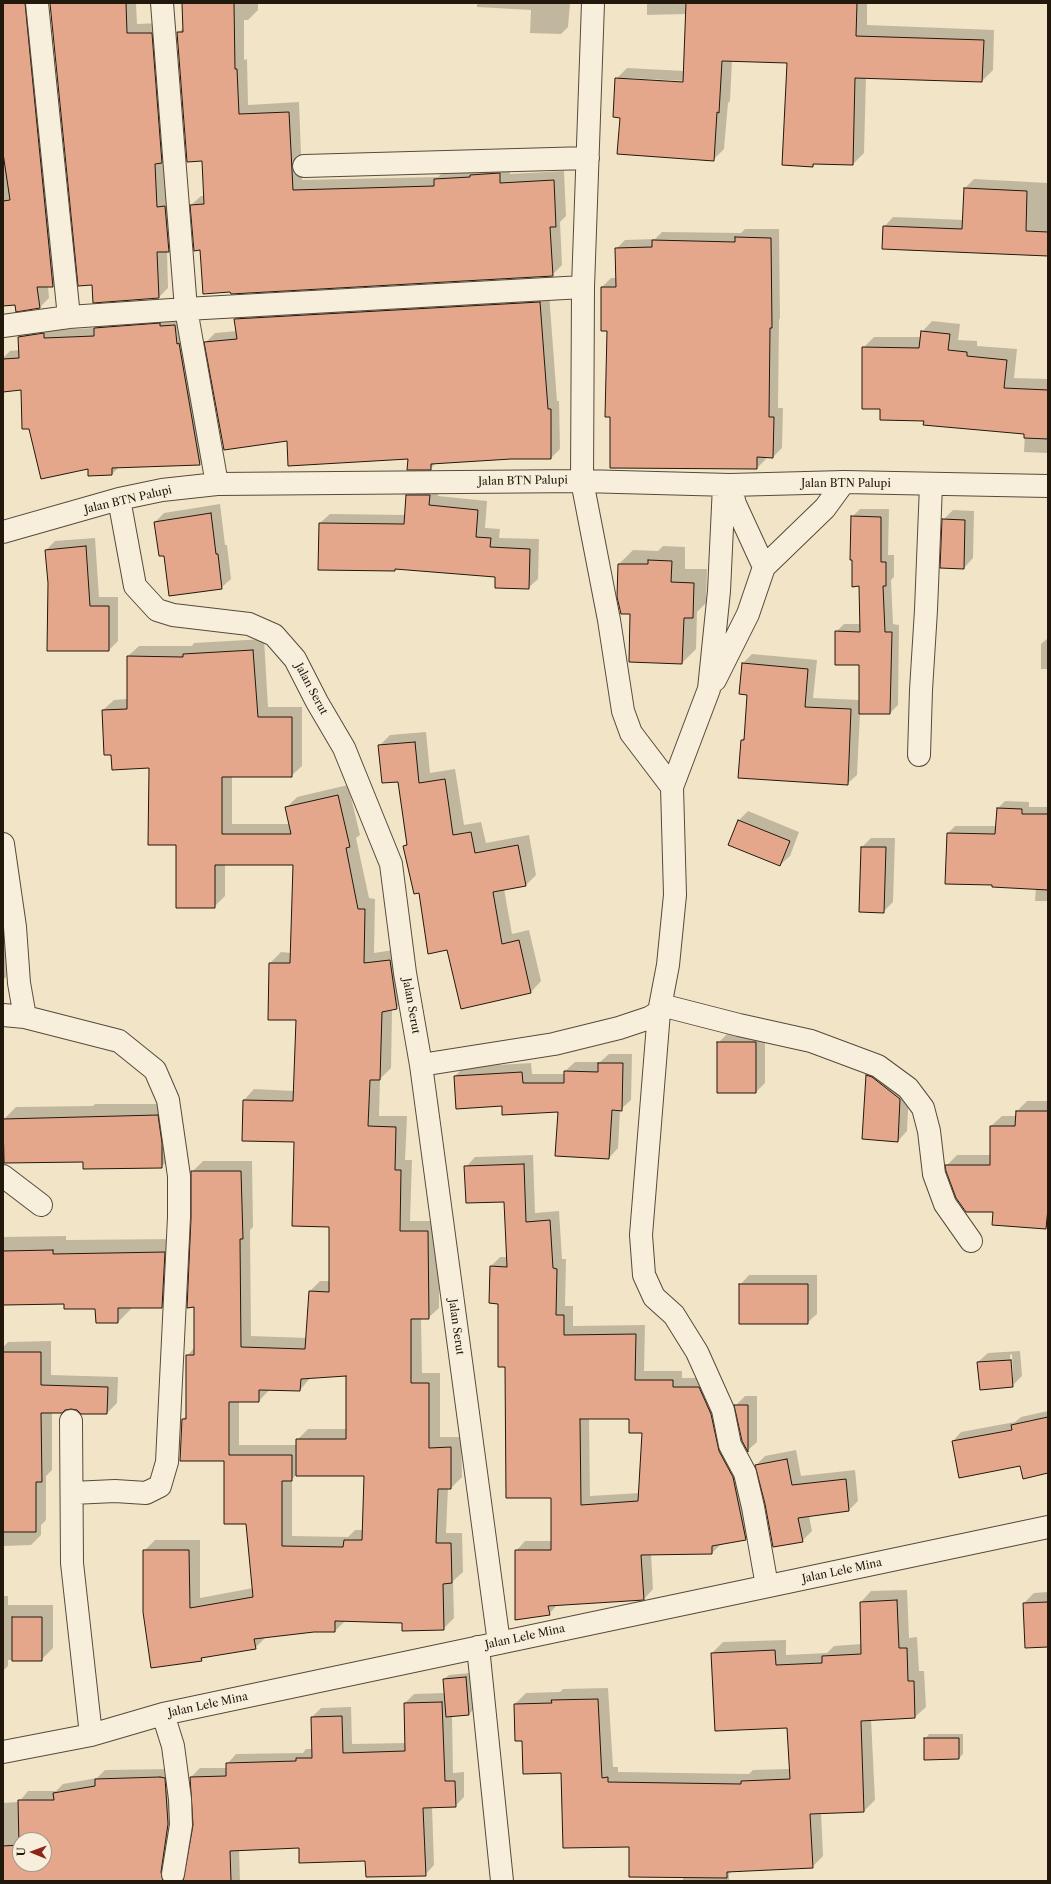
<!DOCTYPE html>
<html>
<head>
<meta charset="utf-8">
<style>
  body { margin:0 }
  #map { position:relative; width:1051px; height:1884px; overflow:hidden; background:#f2e5c7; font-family:"Libre Caslon Text",serif }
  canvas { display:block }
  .frame { position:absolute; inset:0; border:4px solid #22180c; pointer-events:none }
  .north { position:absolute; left:12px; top:1832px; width:40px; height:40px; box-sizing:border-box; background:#f7eedb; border:1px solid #a29888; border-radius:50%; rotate:271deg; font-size:11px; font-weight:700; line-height:16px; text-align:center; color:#22180c }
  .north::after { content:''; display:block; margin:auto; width:14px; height:18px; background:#8f2418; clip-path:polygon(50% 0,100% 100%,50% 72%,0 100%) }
</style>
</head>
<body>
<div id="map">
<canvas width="1051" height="1884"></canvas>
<div class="frame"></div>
<div class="north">U</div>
</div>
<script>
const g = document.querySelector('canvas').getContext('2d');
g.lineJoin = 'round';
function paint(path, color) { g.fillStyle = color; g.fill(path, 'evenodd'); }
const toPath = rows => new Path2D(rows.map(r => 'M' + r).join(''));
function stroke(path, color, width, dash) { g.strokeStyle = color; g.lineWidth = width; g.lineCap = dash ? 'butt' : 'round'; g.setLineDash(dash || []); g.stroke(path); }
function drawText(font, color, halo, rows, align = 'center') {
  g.font = font + ' "Libre Caslon Text",serif'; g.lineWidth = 3; g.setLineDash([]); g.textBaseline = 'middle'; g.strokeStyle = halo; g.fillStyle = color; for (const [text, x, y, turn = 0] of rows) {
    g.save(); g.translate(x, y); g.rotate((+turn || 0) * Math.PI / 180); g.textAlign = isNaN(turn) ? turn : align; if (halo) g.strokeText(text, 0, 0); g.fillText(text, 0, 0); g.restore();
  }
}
paint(toPath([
  [3,3,35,3,63,276,53,286,48,286,49,298,40,307,16,303,3,305],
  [51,3,136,3,137,24,161,23,178,241,167,251,168,288,159,297,93,284],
  [183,3,258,3,258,10,248,20,244,20,244,60,247,59,248,105,299,102,302,180,438,177,445,170,509,164,510,174,564,171,566,216,560,222,562,265,552,275,201,249,191,205,201,196,205,196,203,160,178,33,184,27],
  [477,3,570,3,568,27,561,34,530,33,531,10,477,7],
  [647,3,867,3,867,25,994,30,993,70,982,81,866,77,864,153,853,164,814,163,812,166,788,62,732,60,730,101,728,103,724,149,713,160,621,117,616,79,627,68,685,71,687,14,647,15],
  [625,78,688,81,688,83,625,80],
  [974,179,1048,183,1048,254,884,227,893,217,964,220,965,188],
  [745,229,779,229,780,318,779,320,778,408,783,408,782,448,773,457,766,457,766,459,757,468,611,416,608,330,602,287,611,278,617,278,616,249,625,240,655,239,662,232,741,233],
  [549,293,557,401,559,401,560,449,551,458,511,458,436,463,430,469,409,458,287,440,206,342,215,333,237,331,235,319,244,310],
  [184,316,209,455,199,464,119,467,112,474,89,468,22,389,3,383,3,358,10,351,20,350,19,337,28,328,53,330,95,328,104,319],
  [932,321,960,324,958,340,977,341,977,346,1017,349,1014,378,1048,379,1048,453,1024,452,1025,433,925,420,881,408,863,348,874,337,921,337,922,332],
  [416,486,439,486,438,496,487,501,485,528,500,529,499,538,539,539,538,579,528,588,496,576,397,568,394,570,320,523,330,514,406,515,407,495],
  [220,504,225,545,227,545,231,579,221,588,165,554,155,522,164,513],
  [860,509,889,509,888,555,894,555,894,577,891,580,893,624,899,625,898,705,890,713,860,713,857,775,847,784,742,740,745,737,748,694,740,694,743,663,752,654,817,660,813,698,860,700,860,664,836,632,844,624,860,624,860,585,852,517],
  [953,510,974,511,973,558,964,568,941,567,943,520],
  [95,538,99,597,118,597,118,641,109,650,49,583,46,550,55,541],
  [663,546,685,547,685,569,707,569,706,603,697,612,696,649,682,663,630,661,631,613,619,564,633,550,658,551],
  [1048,638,1048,669,1041,669,1041,644],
  [264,639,268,707,302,707,302,766,291,776,232,776,232,824,290,824,286,808,297,797,348,785,360,835,356,838,369,898,375,899,374,953,400,949,407,998,396,1008,392,1009,391,1068,380,1079,379,1116,407,1116,405,1160,412,1160,410,1221,439,1221,439,1308,428,1318,421,1318,422,1373,440,1373,440,1437,461,1437,462,1477,451,1488,448,1488,446,1533,462,1533,463,1572,453,1581,454,1618,443,1629,403,1622,345,1621,335,1631,314,1631,266,1637,255,1648,204,1657,201,1660,144,1551,155,1540,200,1540,200,1598,253,1588,247,1523,226,1460,183,1419,187,1415,187,1356,195,1347,192,1172,203,1161,252,1161,253,1227,250,1230,251,1336,307,1338,310,1291,320,1281,330,1281,330,1226,295,1141,244,1100,254,1089,294,1091,297,1019,270,963,281,952,291,953,294,864,225,864,225,896,214,907,177,844,150,767,112,754,103,710,114,700,128,699,128,656,139,646,192,646,194,643],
  [347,1375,347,1429,308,1429,297,1440,297,1445,239,1445,239,1401,259,1401,270,1389,300,1390,311,1377],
  [296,1475,365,1475,363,1530,355,1530,348,1537,292,1536,292,1479],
  [426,732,430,773,455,769,464,825,481,822,486,843,529,835,536,875,526,885,504,889,512,934,529,930,541,981,531,992,448,949,420,892,404,846,408,843,399,781,379,746,390,735],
  [1005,801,1029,802,1029,807,1048,807,1048,901,1035,901,1036,888,948,833,955,826,997,826,998,808],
  [748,811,799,832,790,856,780,865,729,844,739,820],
  [871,838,895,838,893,902,883,912,860,911,862,847],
  [3,867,6,977,3,980],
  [728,1033,765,1033,765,1083,756,1092,718,1043],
  [609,1054,632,1054,631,1100,620,1110,618,1148,609,1158,559,1110,503,1105,455,1076,464,1067,531,1063,532,1074,565,1074,565,1071,575,1062,600,1062],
  [876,1066,909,1089,907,1131,898,1141,863,1138,867,1075],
  [1027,1101,1048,1101,1048,1226,1046,1228,957,1198,947,1165,957,1155,991,1155,991,1126,1002,1116,1017,1116,1017,1111],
  [95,1104,169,1104,173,1155,161,1167,84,1161,4,1119,16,1107,93,1106],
  [533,1155,535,1213,559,1211,562,1259,566,1259,565,1306,573,1306,573,1326,645,1325,644,1371,682,1371,682,1378,708,1378,755,1530,746,1539,721,1544,712,1553,651,1554,653,1589,644,1599,558,1604,549,1614,516,1551,525,1541,552,1541,552,1497,506,1366,499,1303,491,1266,500,1257,507,1257,505,1201,466,1167,475,1157],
  [589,1418,630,1418,643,1432,640,1493,590,1496],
  [66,1236,66,1240,178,1239,176,1293,162,1307,132,1308,118,1322,96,1308,65,1302,3,1304,3,1237],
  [749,1275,817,1275,817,1314,807,1323,740,1285],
  [51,1341,51,1375,118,1377,117,1403,107,1413,71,1408,52,1412,52,1470,46,1476,46,1520,41,1525,41,1535,31,1545,3,1546,3,1347,8,1342],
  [1020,1351,1022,1376,1012,1386,978,1362,988,1353],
  [1012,1354,1013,1379,1011,1379,1010,1355],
  [745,1396,757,1396,757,1442,748,1450,743,1440,736,1405],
  [1048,1411,1048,1472,1021,1465,953,1441,961,1432,1015,1422,1021,1417],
  [796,1450,801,1476,855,1470,858,1501,849,1510,809,1516,812,1531,802,1541,766,1504,756,1465,765,1456],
  [907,1590,909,1638,917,1637,919,1671,924,1671,926,1707,915,1717,871,1719,875,1800,864,1811,821,1813,823,1856,812,1867,733,1870,729,1874,729,1881,683,1881,683,1876,630,1846,562,1772,523,1740,515,1704,526,1693,560,1692,563,1689,608,1688,613,1767,618,1767,618,1772,749,1774,753,1770,790,1769,788,1727,712,1653,723,1642,786,1640,786,1655,827,1653,834,1646,862,1644,861,1602,871,1591],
  [1048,1592,1048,1646,1024,1603,1034,1593],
  [3,1596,8,1596,8,1605,53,1605,53,1648,41,1660,8,1660,8,1666,3,1671],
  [470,1673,473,1710,469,1714,452,1716,453,1773,464,1772,464,1797,455,1806,432,1807,434,1865,425,1875,366,1860,300,1847,239,1849,240,1881,3,1881,3,1803,19,1802,28,1791,56,1791,63,1784,97,1778,105,1770,173,1769,181,1878,186,1877,194,1827,191,1777,200,1768,227,1768,227,1764,236,1754,303,1753,306,1749,313,1749,312,1717,321,1708,351,1707,352,1744,406,1743,405,1703,414,1694,445,1693,444,1679,449,1675],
  [20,1840,44,1840,44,1864,20,1864],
  [929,1734,963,1734,963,1754,959,1758,925,1739]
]), '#0003');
const building = toPath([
  [3,3,25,3,53,287,37,287,40,308,16,312,15,305,3,306,3,201,10,200,3,153,3,3],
  [50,3,126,3,127,33,152,33,162,163,155,164,157,207,165,206,169,252,157,252,159,298,93,303,92,285,78,286,50,3],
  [182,3,234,3,235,69,237,69,239,114,289,112,293,190,434,186,434,179,470,177,470,175,500,173,500,183,554,180,556,227,550,227,553,276,231,294,230,292,203,294,200,250,194,251,190,205,204,204,202,161,187,162,177,32,183,32,182,3],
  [686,3,857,3,856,36,984,40,982,82,855,78,853,165,813,164,813,167,782,165,787,63,722,61,719,113,717,112,714,161,617,154,620,118,613,117,615,78,683,82,686,3],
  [964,188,1027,191,1026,231,1048,232,1048,256,882,249,883,226,962,229,964,188],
  [735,237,771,238,772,328,770,328,769,417,774,417,773,458,757,457,757,469,610,468,610,417,605,417,607,331,601,331,601,287,616,287,615,248,652,247,652,240,735,242,735,237],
  [540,302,548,409,551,409,551,459,511,459,431,464,431,470,407,470,408,459,288,466,287,441,224,450,204,342,237,339,234,319,540,302],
  [160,323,160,326,175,325,177,344,179,343,200,465,112,468,112,475,88,476,88,469,41,479,29,429,22,429,21,390,3,392,3,359,19,358,18,337,44,333,44,338,94,336,94,328,160,323],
  [921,331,950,334,948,350,967,352,967,356,1007,360,1004,388,1048,390,1048,439,1024,438,1024,434,923,425,924,421,880,420,880,409,862,409,862,347,919,348,921,331],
  [406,495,430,495,429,505,478,510,476,537,491,538,490,547,530,549,529,589,495,588,495,577,395,569,395,571,318,570,319,523,404,524,406,495],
  [211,513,216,554,218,554,222,589,169,596,164,556,159,556,154,522,211,513],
  [851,516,881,517,881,562,886,562,886,586,883,586,885,632,892,632,890,714,859,714,859,665,835,665,835,631,860,632,859,586,852,587,852,560,850,560,851,516],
  [942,519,965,520,964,569,940,568,942,519],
  [86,546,90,606,109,606,109,651,47,651,48,583,45,550,86,546],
  [648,560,672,561,671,582,694,583,693,618,684,618,682,664,629,662,630,614,621,614,617,597,618,564,648,564,648,560],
  [253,650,258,717,292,717,292,777,222,777,222,834,291,834,285,807,338,795,350,847,346,848,358,909,365,909,364,963,390,960,397,1009,382,1012,380,1080,370,1080,368,1126,396,1127,395,1170,401,1170,400,1231,428,1231,429,1319,411,1319,411,1383,429,1383,429,1448,451,1447,451,1489,438,1489,436,1543,451,1543,452,1583,443,1584,444,1630,402,1631,402,1623,335,1621,335,1632,314,1632,254,1639,256,1649,201,1658,202,1661,151,1668,143,1612,143,1550,189,1550,190,1608,253,1597,246,1524,224,1524,224,1461,180,1461,182,1419,186,1419,186,1355,194,1355,194,1307,187,1308,191,1218,191,1171,241,1171,243,1239,240,1239,241,1347,305,1349,309,1291,329,1292,329,1227,292,1226,294,1142,242,1141,243,1100,293,1101,296,1020,268,1020,269,963,290,963,293,865,215,865,215,908,176,908,176,845,148,845,149,768,112,770,111,755,104,755,102,710,127,709,127,656,183,657,183,654,253,650],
  [346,1376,346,1439,296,1439,296,1476,364,1476,362,1540,344,1540,343,1547,282,1546,282,1481,292,1481,292,1455,229,1455,229,1402,259,1402,259,1390,300,1391,301,1379,346,1376],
  [742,663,808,669,805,707,851,709,848,785,738,778,741,740,744,740,747,695,739,694,742,663],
  [415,742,419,783,445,779,453,835,471,832,475,853,518,845,526,886,493,892,502,944,519,940,531,993,461,1009,447,950,428,954,419,893,414,894,403,846,407,845,398,782,382,783,378,745,415,742],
  [997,808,1022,809,1022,814,1048,814,1048,890,992,887,992,885,945,884,947,833,995,834,997,808],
  [738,820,790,841,780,866,728,845,738,820],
  [861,847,886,847,884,913,859,912,861,847],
  [717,1042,756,1042,756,1093,717,1093,717,1042],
  [598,1063,623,1063,622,1111,612,1110,609,1159,555,1156,558,1112,502,1115,502,1106,456,1109,454,1076,522,1072,523,1083,564,1083,564,1071,598,1072,598,1063],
  [866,1075,872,1077,900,1099,898,1142,862,1139,866,1075],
  [1016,1111,1048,1111,1048,1208,1046,1229,992,1225,993,1212,966,1212,956,1198,946,1171,945,1165,990,1165,990,1126,1015,1126,1016,1111],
  [158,1115,162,1143,162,1168,83,1169,83,1162,4,1163,3,1119,158,1115],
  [524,1164,526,1222,550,1220,553,1268,557,1269,556,1315,564,1315,564,1335,636,1334,635,1380,673,1380,673,1387,699,1387,711,1414,719,1451,733,1477,746,1540,712,1546,712,1554,641,1555,644,1600,548,1606,550,1615,515,1620,515,1550,551,1550,551,1498,506,1498,505,1367,498,1367,498,1304,489,1303,490,1266,507,1267,504,1202,466,1203,464,1166,524,1164],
  [580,1419,629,1419,629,1433,642,1433,638,1501,581,1505,580,1419],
  [53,1250,53,1254,165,1252,162,1308,118,1308,118,1323,96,1323,95,1309,64,1309,64,1304,3,1305,3,1251,53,1250],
  [739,1284,808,1284,808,1324,739,1324,739,1284],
  [3,1352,41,1352,41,1385,108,1387,107,1414,81,1414,77,1410,71,1409,65,1410,62,1413,41,1413,42,1482,36,1482,36,1532,3,1532,3,1352],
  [1011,1360,1013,1387,980,1390,977,1362,1011,1360],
  [734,1405,748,1405,748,1452,742,1441,734,1405],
  [1048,1417,1048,1473,1023,1479,1020,1466,959,1478,952,1441,1012,1430,1011,1425,1048,1417],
  [787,1459,792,1485,846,1479,849,1511,798,1518,803,1542,773,1547,765,1504,755,1465,787,1459],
  [897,1600,899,1648,907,1648,908,1681,914,1681,915,1718,861,1721,864,1812,810,1814,813,1868,727,1872,727,1878,629,1877,629,1847,563,1848,561,1773,523,1774,522,1741,515,1741,514,1704,552,1703,551,1700,598,1699,602,1778,608,1777,608,1782,741,1784,741,1781,790,1779,787,1728,715,1731,711,1653,775,1650,776,1665,822,1663,822,1656,861,1654,860,1602,897,1600],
  [1048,1602,1048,1647,1025,1648,1023,1603,1048,1602],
  [12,1617,42,1617,42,1661,12,1661,12,1617],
  [466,1677,469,1715,446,1717,443,1679,466,1677],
  [442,1702,445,1781,455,1781,456,1807,423,1808,426,1876,366,1877,365,1861,299,1863,299,1848,230,1851,231,1881,183,1881,193,1825,190,1777,226,1776,226,1763,296,1761,296,1758,312,1758,311,1717,342,1716,343,1753,405,1751,404,1703,442,1702],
  [924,1738,959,1738,959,1759,924,1760,924,1738],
  [160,1777,165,1778,168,1824,161,1872,163,1881,3,1881,3,1846,19,1845,18,1800,54,1800,53,1793,95,1786,95,1779,160,1777],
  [20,1840,44,1840,44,1864,20,1864,20,1840]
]);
paint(building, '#e5a78c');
stroke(building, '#22180c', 1);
const minor = toPath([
  [37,3,69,317],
  [162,3,186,309,217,484],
  [593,3,583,287,582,481,609,620,623,711,631,733,672,787],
  [304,166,588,158],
  [3,326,69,317,186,309,583,287],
  [724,485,719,591,709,689,672,787,675,895,668,965,659,1012,641,1235,644,1275,654,1297,674,1315,697,1352,723,1410,730,1445,745,1473,753,1507,767,1586],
  [730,485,735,504,764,567],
  [119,499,135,586,157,610,173,615,249,624,274,635,295,659,317,702,344,748,391,864,405,973,421,1065,499,1643],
  [3,532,119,499,162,490,217,484,582,481,730,485,844,482,1048,486],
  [715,680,748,614,764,567,825,508,844,482],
  [919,755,921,690,926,610,931,485],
  [3,844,15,927,19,983,25,1017,3,1015],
  [661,1005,739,1025,811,1041,878,1066,908,1088,923,1108,929,1131,934,1174,945,1204,971,1241],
  [25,1017,119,1041,155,1070,168,1100,179,1176,179,1217,167,1462,160,1486,146,1493,115,1491,72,1493],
  [421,1065,554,1044,619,1028,649,1018,659,1012],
  [3,1176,41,1205],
  [71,1421,72,1563,91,1735],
  [478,1647,502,1881],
  [163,1714,173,1746,180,1799,181,1825,173,1874],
  [3,1752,91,1735,163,1714,1048,1527]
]);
stroke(minor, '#564b3b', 24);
stroke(minor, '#f7eedb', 22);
drawText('11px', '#22180c', '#f7eedb', [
  ["Jalan BTN Palupi",523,481,-1],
  ["Jalan BTN Palupi",846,484],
  ["Jalan BTN Palupi",128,500,-13],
  ["Jalan Serut",311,689,62],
  ["Jalan Serut",411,1006,80],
  ["Jalan Serut",456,1327,82],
  ["Jalan Lele Mina",842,1571,-12],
  ["Jalan Lele Mina",525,1637,-12],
  ["Jalan Lele Mina",208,1705,-12]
]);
</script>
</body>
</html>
